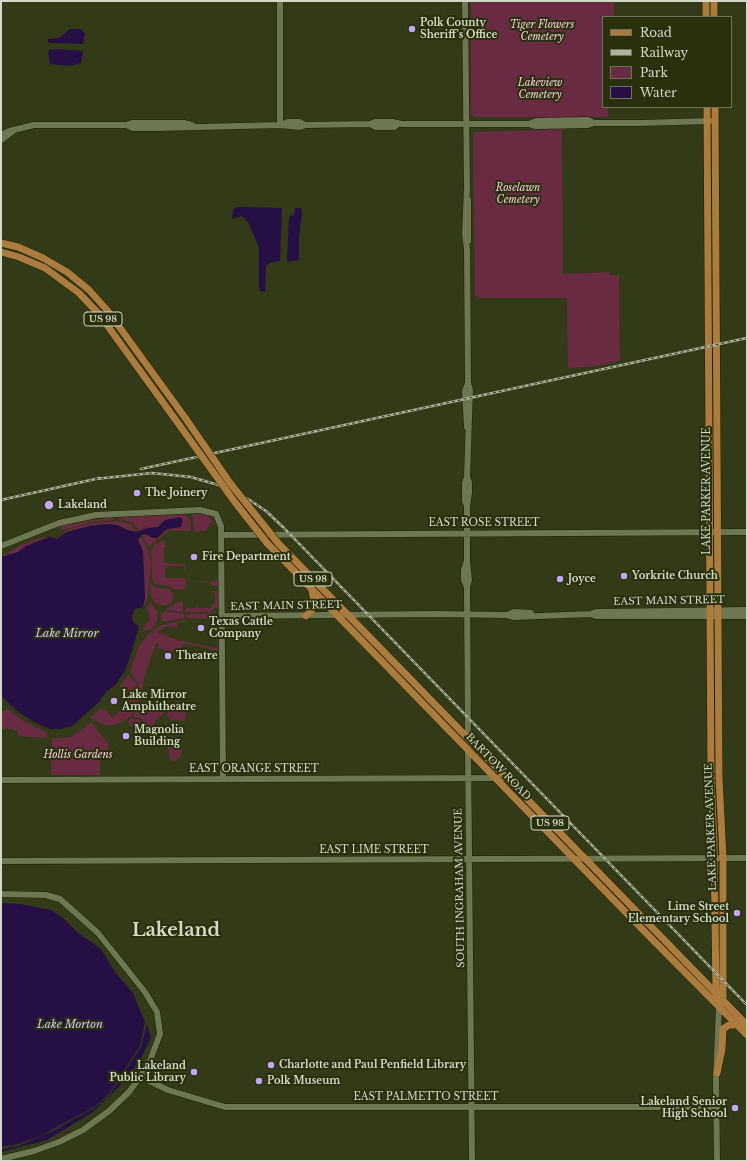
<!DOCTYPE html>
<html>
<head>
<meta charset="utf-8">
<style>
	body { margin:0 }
	#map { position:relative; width:748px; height:1162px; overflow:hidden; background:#333a18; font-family:"Libre Baskerville",serif }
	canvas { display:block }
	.frame { position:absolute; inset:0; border:2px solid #d4d9c6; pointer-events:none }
	.legend { position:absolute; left:602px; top:16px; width:130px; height:92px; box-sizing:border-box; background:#29300e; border:1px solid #6d7458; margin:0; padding:5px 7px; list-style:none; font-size:12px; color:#d4d9c6 }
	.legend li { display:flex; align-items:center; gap:8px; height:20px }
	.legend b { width:20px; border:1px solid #6d7458 }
</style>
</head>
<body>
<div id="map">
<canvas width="748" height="1162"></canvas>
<div class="frame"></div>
<ul class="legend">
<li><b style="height:5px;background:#ac7c3e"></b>Road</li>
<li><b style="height:5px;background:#aeb49d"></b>Railway</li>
<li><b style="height:11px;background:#692b42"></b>Park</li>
<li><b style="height:11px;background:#260f44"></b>Water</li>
</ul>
</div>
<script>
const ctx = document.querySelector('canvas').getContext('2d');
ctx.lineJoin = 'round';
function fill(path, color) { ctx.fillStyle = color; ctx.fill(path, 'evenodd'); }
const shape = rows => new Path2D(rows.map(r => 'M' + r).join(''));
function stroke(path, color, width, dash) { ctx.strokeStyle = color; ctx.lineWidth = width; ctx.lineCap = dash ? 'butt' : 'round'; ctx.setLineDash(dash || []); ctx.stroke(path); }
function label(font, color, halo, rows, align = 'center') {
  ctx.font = font + ' "Libre Baskerville",serif'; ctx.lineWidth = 4; ctx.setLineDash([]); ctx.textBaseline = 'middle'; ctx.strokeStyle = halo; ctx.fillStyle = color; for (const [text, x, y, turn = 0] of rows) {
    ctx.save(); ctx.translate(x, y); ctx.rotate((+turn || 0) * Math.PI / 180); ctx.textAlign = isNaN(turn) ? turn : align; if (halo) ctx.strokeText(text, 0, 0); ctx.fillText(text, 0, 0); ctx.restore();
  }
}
fill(shape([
	[471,1,614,1,614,17,603,17,603,107,608,107,608,117,474,117,471,114],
	[562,129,563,274,609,272,610,275,619,275,620,361,590,367,568,368,567,298,479,298,475,295,473,132],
	[185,514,191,521,190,531,170,530,148,547,142,535,146,534,152,538,159,537,167,529,178,528,163,522,158,527,140,531,133,523,117,518,119,517],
	[192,514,207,515,213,521,209,525,207,530,196,532,194,530],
	[113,517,114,518,113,520,92,522,64,530,55,527,65,524],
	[117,521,131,524,137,532,127,530,121,526,108,524,89,526,61,534,70,529,89,524],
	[49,537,26,546,18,552,1,557,19,546,39,538],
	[141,537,149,552,151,566,147,600,143,607,145,597,143,577,144,574,143,552,138,540],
	[165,539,164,545,168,546,164,548,164,563,186,564,184,572,184,566,165,566,165,578,186,578,186,582,215,581,217,578,218,586,212,586,211,582,186,582,185,589,175,590,169,586,155,584,152,579,151,551,154,545],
	[150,584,158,588,169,589,174,594,172,602,164,606,156,604,151,596],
	[212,591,218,591,218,608,214,608,211,612,185,612,186,608,196,608,197,604,199,608,212,608,212,604,215,604,215,593,212,593],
	[183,601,183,613,166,609,178,602],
	[150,602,157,611,157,621,151,629,142,632,145,625,150,619,147,608],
	[164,611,184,614,184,618,163,622,160,616],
	[187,614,213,613,214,619,186,618],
	[185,620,185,622,177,622,177,628,167,626,157,632,178,640,215,648,217,647,217,628,215,626,216,622,218,622,218,651,184,643,182,648,185,649,181,663,179,662,182,651,174,649,172,652,162,649,158,648,159,644,156,643,144,678,142,693,144,700,141,700,139,685,130,671,139,646,148,635,161,625],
	[128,675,136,683,139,694,138,704,132,715,124,721,114,725,104,725,92,719,91,717,101,708,104,710,105,709,112,717,124,708,131,696,120,687],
	[177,701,185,703,187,706,185,721,171,720,167,716,170,703],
	[142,702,164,705,166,707,164,713,155,720,154,726,145,724,140,718,133,716],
	[8,709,22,720,46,732,47,738,18,736,18,731,13,731,13,729,1,729,1,712],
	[132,718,140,720,140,727,131,727,128,721],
	[91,722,108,743,108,751,100,755,100,775,51,775,52,738,65,738,73,736],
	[171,742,176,742,182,749,181,756,175,761,170,759,168,746]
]), '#692b42');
fill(shape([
	[70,29,81,29,85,34,83,44,51,43,48,42,48,39,59,38],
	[57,49,83,51,81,63,69,66,50,64,48,53,49,50],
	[237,207,282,208,280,261,269,263,266,266,265,292,260,291,259,286,259,248,248,222,242,216,232,219,233,210],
	[295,208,301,208,302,212,299,238,299,260,287,262,289,218,290,216,294,215],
	[180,517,183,520,181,527,167,529,157,538,152,538,146,534,141,535,138,539,143,552,145,597,143,607,135,609,132,615,133,622,139,626,131,654,125,671,115,685,106,692,99,702,72,726,61,729,50,729,34,722,16,710,1,696,1,557,18,552,26,546,49,537,57,539,67,532,89,526,108,524,117,525,127,530,136,532,147,528,158,527,165,520],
	[1,903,20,904,51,910,63,918,78,933,101,949,115,972,133,993,145,1022,140,1046,108,1095,94,1107,38,1137,18,1144,1,1147],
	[147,1024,151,1038,140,1060,118,1088,93,1112,47,1140,1,1152,1,1149,19,1146,55,1130,94,1108,109,1096,141,1047]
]), '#260f44');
const secondary = shape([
	[280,1,280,125],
	[465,1,467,191],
	[370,124,376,127,394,127,398,124],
	[529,124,536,121,588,120,594,123,640,123,710,121],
	[126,125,132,123,184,123,192,125],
	[280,125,288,122,300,122,305,125],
	[1,135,9,131,34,125,126,125,133,128,158,128,280,125,300,127,305,125,370,124,375,122,392,122,402,124,529,124,536,126,588,125,594,123],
	[1,140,13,131],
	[467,187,465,234,467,249,468,383,470,390,467,477,465,483,465,501,467,506],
	[468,200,468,241],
	[467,427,465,391,468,383],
	[467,477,469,482,469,493,467,506,467,561,469,580,467,587,468,739],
	[221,535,747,532],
	[1,546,59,523,96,515,200,510,216,514,221,526,223,779],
	[467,561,464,570,464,580,467,587],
	[591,614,596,616,747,616],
	[507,615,514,612,531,613],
	[222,616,435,614,507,615,514,617,591,614,596,612,747,610],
	[468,749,472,1161],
	[1,780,506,778],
	[1,861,747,858],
	[1,894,46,895,60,899,98,933,145,992,157,1012,160,1034,148,1066,129,1092,109,1111,83,1130,59,1142,34,1151,1,1159],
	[141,1077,168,1090,225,1107,717,1107],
	[717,1161,716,1079,719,1007]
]);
const primary = shape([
	[706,1,706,17],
	[714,1,714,17],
	[707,107,711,777,714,843,716,995,719,1007],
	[715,107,719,777,723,858,723,1000,719,1007],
	[1,243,18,247,43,258,67,272,89,290,107,310,186,419],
	[1,252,19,257,45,268,79,293,99,314,175,419],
	[267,543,643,930,747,1035],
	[278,543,747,1025],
	[306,616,315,606,312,591],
	[717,1073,722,1049,723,1029,729,1025,738,1025]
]);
stroke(secondary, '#1b2101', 7);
stroke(primary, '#1b2101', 8);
stroke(secondary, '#6e7753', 6);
stroke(primary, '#ac7c3e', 7);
const rail = shape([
	[141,469,747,338],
	[95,479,152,473,191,477,225,487,248,499,266,511,283,527,747,1005],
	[1,500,100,478]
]);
stroke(rail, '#aeb49d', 2.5);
stroke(rail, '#29300e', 1, [3]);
const primaryBridge = shape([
	[175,419,234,501,267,543],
	[186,419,230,483,278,543]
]);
stroke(primaryBridge, '#1b2101', 8, []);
stroke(primaryBridge, '#ac7c3e', 7);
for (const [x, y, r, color] of [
	[412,29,4,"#c1a8f3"],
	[137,493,4,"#c1a8f3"],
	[49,505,5,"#c1a8f3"],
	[194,557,4,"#c1a8f3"],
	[624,576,4,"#c1a8f3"],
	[560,579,4,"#c1a8f3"],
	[201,628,4,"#c1a8f3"],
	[168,656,4,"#c1a8f3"],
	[114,701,4,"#c1a8f3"],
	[126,736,4,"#c1a8f3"],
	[737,913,4,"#c1a8f3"],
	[271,1065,4,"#c1a8f3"],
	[194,1072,4,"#c1a8f3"],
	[259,1081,4,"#c1a8f3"],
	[735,1108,4,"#c1a8f3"]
]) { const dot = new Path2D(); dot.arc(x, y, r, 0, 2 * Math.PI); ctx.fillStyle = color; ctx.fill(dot); stroke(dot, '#29300e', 1.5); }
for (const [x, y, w] of [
	[103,319,38],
	[313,579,38],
	[550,823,38]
]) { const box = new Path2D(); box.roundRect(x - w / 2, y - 7, w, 14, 3); ctx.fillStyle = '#29300e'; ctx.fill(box); stroke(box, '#d4d9c6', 1); }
label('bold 9px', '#d4d9c6', null, [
	["US 98",103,319],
	["US 98",313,579],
	["US 98",550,823]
]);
label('bold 10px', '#d4d9c6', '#29300e', [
	["Polk County",420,23],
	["Sheriff's Office",420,35],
	["The Joinery",145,493],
	["Lakeland",58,505],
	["Fire Department",202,557],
	["Yorkrite Church",632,576],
	["Joyce",568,579],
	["Texas Cattle",209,622],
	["Company",209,634],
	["Theatre",176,656],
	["Lake Mirror",122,695],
	["Amphitheatre",122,707],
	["Magnolia",134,730],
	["Building",134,742],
	["Lime Street",729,907,"right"],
	["Elementary School",729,919,"right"],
	["Charlotte and Paul Penfield Library",279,1065],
	["Lakeland",186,1066,"right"],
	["Public Library",186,1078,"right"],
	["Polk Museum",267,1081],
	["Lakeland Senior",727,1102,"right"],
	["High School",727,1114,"right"]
], 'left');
label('italic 10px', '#f5cbd7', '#29300e', [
	["Tiger Flowers",542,25],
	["Cemetery",542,37],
	["Lakeview",540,83],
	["Cemetery",540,95],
	["Roselawn",518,188],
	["Cemetery",518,200],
	["Hollis Gardens",78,755]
]);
label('10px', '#d4d9c6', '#29300e', [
	["LAKE PARKER AVENUE",707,491,-90],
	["EAST ROSE STREET",484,523],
	["EAST MAIN STREET",669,601,-1],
	["EAST MAIN STREET",286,606,-1],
	["BARTOW ROAD",498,767,46],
	["EAST ORANGE STREET",254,769],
	["LAKE PARKER AVENUE",711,827,-92],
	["EAST LIME STREET",374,850],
	["SOUTH INGRAHAM AVENUE",460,888,-91],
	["EAST PALMETTO STREET",426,1097]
]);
label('italic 11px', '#d5c4f9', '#29300e', [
	["Lake Mirror",67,634],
	["Lake Morton",70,1025]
]);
label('bold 18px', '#d4d9c6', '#29300e', [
	["Lakeland",176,931]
]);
</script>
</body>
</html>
